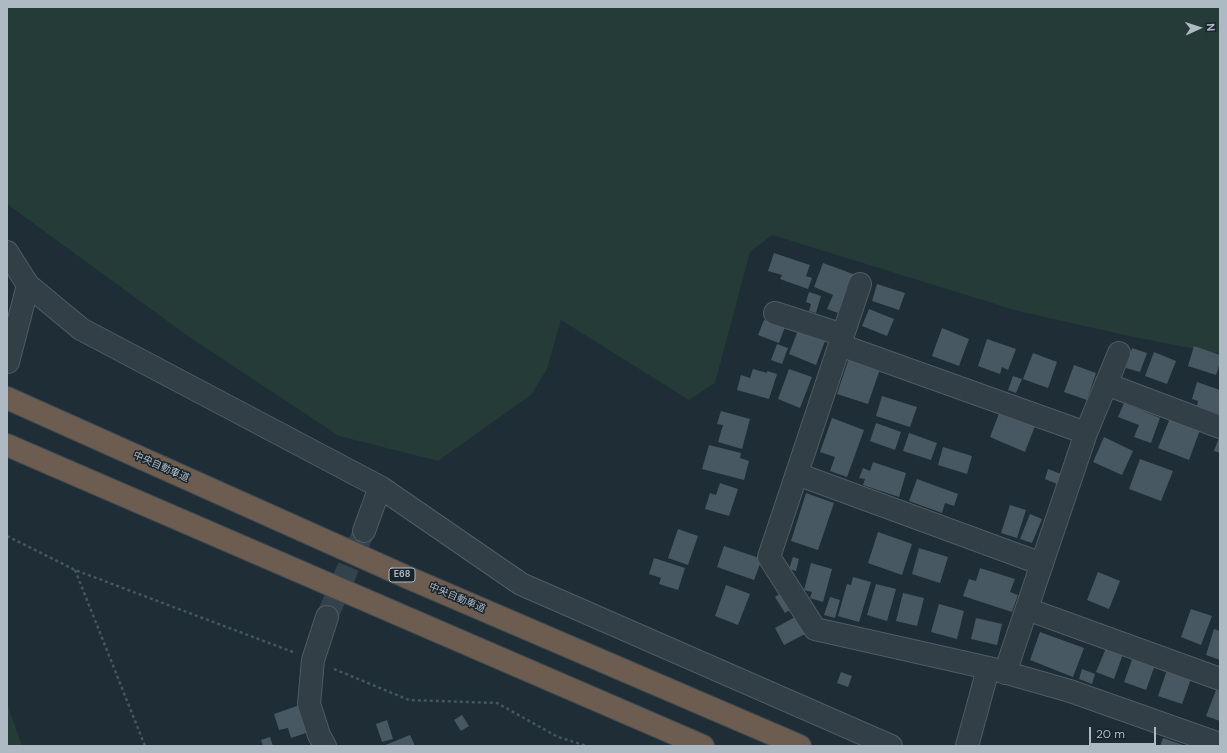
<!DOCTYPE html>
<html>
<head>
<meta charset="utf-8">
<style>
	body { margin:0 }
	#map { position:relative; width:1227px; height:753px; overflow:hidden; background:#1f2d36; font-family:"DM Sans",sans-serif }
	canvas { display:block }
	.frame { position:absolute; inset:0; border:8px solid #adbac4; pointer-events:none }
	.north { position:absolute; left:1179px; top:8px; width:40px; height:40px; -webkit-text-stroke:3px #18232b; paint-order:stroke; rotate:87deg; font-size:11px; font-weight:700; line-height:16px; text-align:center; color:#adbac4 }
	.north::after { content:''; display:block; margin:auto; width:14px; height:18px; background:#adbac4; clip-path:polygon(50% 0,100% 100%,50% 72%,0 100%) }
	.scale { position:absolute; left:1089px; top:727px; width:67px; height:18px; box-sizing:border-box; border:2px solid #adbac4; border-top:0; padding-left:5px; font-size:12px; line-height:14px; white-space:nowrap; color:#adbac4; -webkit-text-stroke:3px #18232b; paint-order:stroke }
</style>
</head>
<body>
<div id="map">
<canvas width="1227" height="753"></canvas>
<div class="frame"></div>
<div class="north">N</div>
<div class="scale">20 m</div>
</div>
<script>
const ctx = document.querySelector('canvas').getContext('2d');
ctx.lineJoin = 'round';
function fill(path, color) { ctx.fillStyle = color; ctx.fill(path, 'evenodd'); }
const shape = rows => new Path2D(rows.map(r => 'M' + r).join(''));
function stroke(path, color, width, dash) { ctx.strokeStyle = color; ctx.lineWidth = width; ctx.lineCap = dash ? 'butt' : 'round'; ctx.setLineDash(dash || []); ctx.stroke(path); }
function label(font, color, halo, rows, align = 'center') {
  ctx.font = font + ' "DM Sans","Noto Sans JP",sans-serif'; ctx.lineWidth = 3; ctx.setLineDash([]); ctx.textBaseline = 'middle'; ctx.strokeStyle = halo; ctx.fillStyle = color; for (const [text, x, y, turn = 0] of rows) {
    ctx.save(); ctx.translate(x, y); ctx.rotate((+turn || 0) * Math.PI / 180); ctx.textAlign = isNaN(turn) ? turn : align; if (halo) ctx.strokeText(text, 0, 0); ctx.fillText(text, 0, 0); ctx.restore();
  }
}
fill(shape([
	[7,7,1220,7,1220,354,1129,336,1018,311,772,235,750,252,715,383,689,400,561,320,547,369,531,395,438,461,339,436,185,334,7,204],
	[7,703,22,746,7,746]
]), '#243b38');
fill(shape([
	[774,253,810,265,806,276,812,278,808,289,780,279,782,275,768,271],
	[823,263,853,274,838,313,827,309,833,295,814,287],
	[877,284,905,293,899,310,872,301],
	[809,292,821,296,816,313,809,311,811,304,806,302],
	[869,309,894,319,887,336,862,326],
	[764,320,785,327,779,343,758,335],
	[942,328,969,339,959,366,932,356],
	[798,330,825,341,816,365,789,354],
	[987,339,1016,349,1008,370,1002,367,1000,374,978,366],
	[777,344,788,348,782,364,771,360],
	[1194,346,1220,355,1220,363,1216,375,1188,366],
	[1132,348,1147,353,1140,372,1126,368],
	[1154,352,1176,361,1167,384,1145,376],
	[1033,353,1057,362,1048,388,1023,379],
	[849,358,880,369,868,404,837,394],
	[1074,365,1096,373,1087,400,1064,392],
	[753,369,767,373,767,371,777,374,769,399,737,390,741,375,750,378],
	[789,369,812,377,800,408,778,399],
	[1013,376,1022,379,1016,393,1008,390],
	[1197,382,1220,390,1219,414,1197,406,1198,401,1192,399],
	[882,396,917,407,910,427,876,416],
	[1124,403,1160,418,1151,443,1134,437,1139,425,1118,417],
	[721,411,750,419,742,449,718,442,723,425,717,424],
	[1000,411,1035,426,1025,452,990,437],
	[832,418,864,430,847,477,830,471,835,457,820,452],
	[1170,418,1200,430,1189,460,1158,448],
	[876,423,901,432,895,450,870,441],
	[909,433,937,443,931,460,903,451],
	[1220,435,1220,453,1214,451],
	[1104,437,1133,451,1122,475,1093,462],
	[709,445,741,453,740,458,749,461,744,480,702,469],
	[943,447,972,456,967,474,938,465],
	[1140,459,1173,471,1161,501,1129,489],
	[873,462,906,473,899,497,863,485,865,479,859,478,863,468,870,471],
	[1048,469,1061,474,1057,484,1045,479],
	[917,479,958,494,954,506,945,503,942,513,909,501],
	[720,483,738,489,729,516,705,509,710,493,716,495],
	[806,493,834,503,818,550,791,541],
	[1010,505,1026,510,1017,538,1001,533],
	[1030,514,1042,519,1032,543,1020,539],
	[678,529,698,536,688,565,668,558],
	[878,532,912,544,902,575,868,563],
	[724,546,762,559,754,580,717,567],
	[919,548,948,557,940,583,912,574],
	[793,557,799,559,796,571,789,569],
	[654,558,685,568,678,590,659,584,661,578,649,574],
	[811,563,832,569,823,602,810,598,812,592,804,590],
	[980,568,1015,579,1010,592,1018,595,1012,612,963,596,969,579,976,581],
	[1098,572,1120,581,1109,609,1087,600],
	[853,577,871,582,859,622,838,616,847,584,851,585],
	[876,584,896,589,887,621,867,615],
	[726,585,750,594,738,625,715,616],
	[781,593,791,609,785,613,775,597],
	[903,593,924,598,917,626,896,621],
	[830,597,840,600,835,618,824,615],
	[939,604,964,611,957,639,931,632],
	[1191,609,1212,616,1201,645,1181,637],
	[795,617,805,634,784,645,775,628],
	[976,618,1002,624,997,645,971,639],
	[1214,629,1220,631,1220,660,1206,655],
	[1040,632,1084,648,1073,677,1030,660],
	[1106,648,1123,654,1114,679,1096,672],
	[1133,657,1155,665,1146,690,1124,682],
	[1082,669,1095,674,1092,684,1079,679],
	[1167,670,1191,679,1182,704,1158,696],
	[841,672,852,676,848,687,837,683],
	[1216,690,1220,691,1220,721,1206,716],
	[300,705,309,732,291,738,288,728,279,730,274,714],
	[462,715,469,726,461,731,454,720],
	[387,720,393,739,382,742,376,724],
	[410,735,415,746,383,746],
	[270,737,273,746,263,746,261,740],
	[1163,738,1186,746,1160,746]
]), '#475862');
stroke(shape([
	[327,617,364,531]
]), '#34424b', 22, [22, 11]);
const minor = shape([
	[7,252,28,285,81,329,380,487,521,584,891,746],
	[860,284,769,557,815,629,993,669,1070,691,1220,744],
	[775,313,843,335],
	[840,345,1086,433],
	[8,362,28,285],
	[1106,384,1220,427],
	[797,474,1042,564],
	[364,531,380,487],
	[1027,609,1220,679],
	[1005,673,1086,433,1119,353],
	[325,746,319,735,309,704,313,660,327,617],
	[967,746,988,669]
]);
const highway = shape([
	[7,398,409,578,800,746],
	[7,445,703,746]
]);
stroke(minor, '#505c65', 24);
stroke(highway, '#3d4951', 24);
stroke(shape([
	[7,536,75,570,293,652],
	[75,570,145,746],
	[334,669,409,700,497,703,558,737,587,746]
]), '#435857', 2.5, [3, 3]);
stroke(minor, '#333f47', 22);
stroke(highway, '#6d5c50', 22);
for (const [x, y, w] of [
	[402,575,26]
]) { const box = new Path2D(); box.roundRect(x - w / 2, y - 7, w, 14, 3); ctx.fillStyle = '#18232b'; ctx.fill(box); stroke(box, '#adbac4', 1); }
label('bold 9px', '#adbac4', null, [
	["E68",402,575]
]);
label('10px', '#adbac4', '#18232b', [
	["中央自動車道",161,467,24],
	["中央自動車道",457,598,23]
]);
</script>
</body>
</html>
